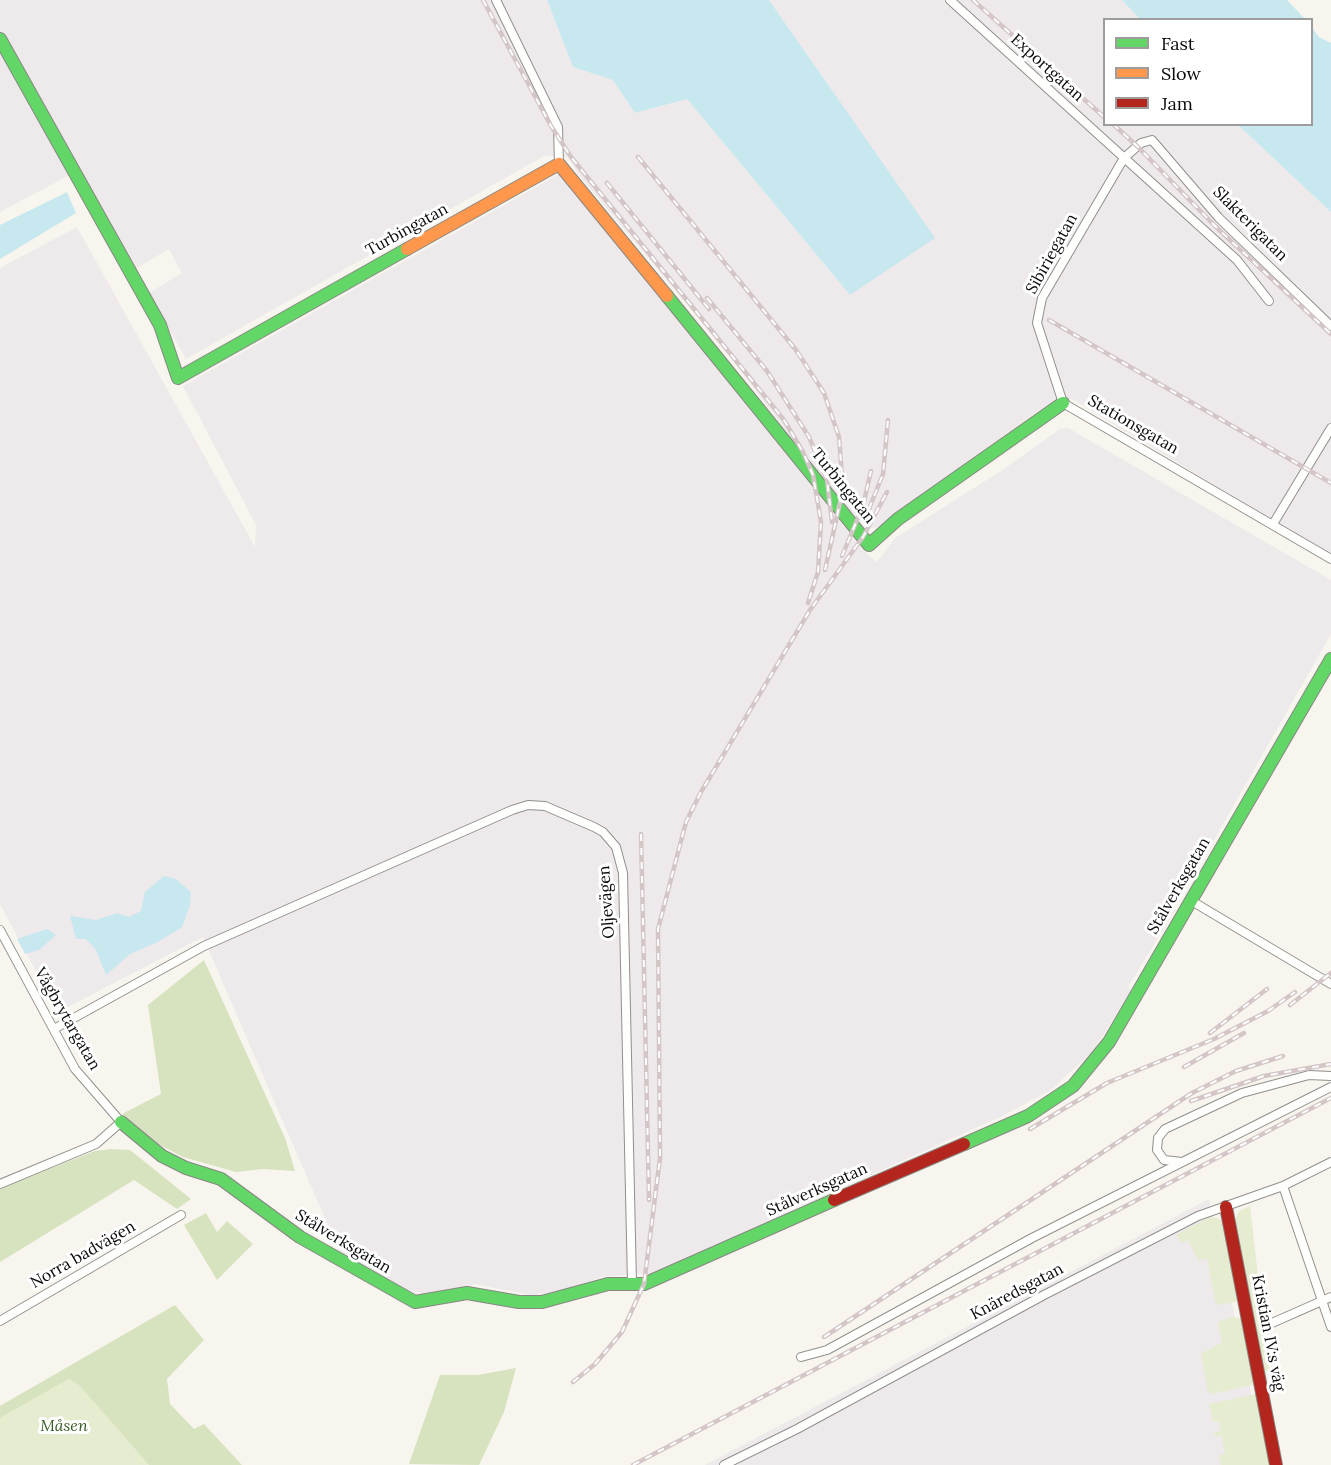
<!DOCTYPE html>
<html>
<head>
<meta charset="utf-8">
<style>
	body { margin:0 }
	#map { position:relative; width:1331px; height:1465px; overflow:hidden; background:#f8f5ee; font-family:Lora,serif }
	canvas { display:block }
	.legend { position:absolute; left:1103px; top:18px; width:210px; height:108px; box-sizing:border-box; background:#fff; border:2px solid #9d9d9d; margin:0; padding:8px 10px; list-style:none; font-size:18px; color:#0a0a0a }
	.legend li { display:flex; align-items:center; gap:12px; height:30px }
	.legend b { width:30px; border:2px solid #9d9d9d }
</style>
</head>
<body>
<div id="map">
<canvas width="1331" height="1465"></canvas>
<ul class="legend">
<li><b style="height:8px;background:#63d668"></b>Fast</li>
<li><b style="height:8px;background:#ff974d"></b>Slow</li>
<li><b style="height:8px;background:#b3261e"></b>Jam</li>
</ul>
</div>
<script>
const ctx = document.querySelector('canvas').getContext('2d');
ctx.lineJoin = 'round';
function fill(path, color) { ctx.fillStyle = color; ctx.fill(path, 'evenodd'); }
const shape = rows => new Path2D(rows.map(r => 'M' + r).join(''));
function stroke(path, color, width, dash) { ctx.strokeStyle = color; ctx.lineWidth = width; ctx.lineCap = dash ? 'butt' : 'round'; ctx.setLineDash(dash || []); ctx.stroke(path); }
function label(font, color, halo, rows, align = 'center') {
  ctx.font = font + ' Lora,serif'; ctx.lineWidth = 6; ctx.setLineDash([]); ctx.textBaseline = 'middle'; ctx.strokeStyle = halo; ctx.fillStyle = color; for (const [text, x, y, turn = 0] of rows) {
    ctx.save(); ctx.translate(x, y); ctx.rotate((+turn || 0) * Math.PI / 180); ctx.textAlign = isNaN(turn) ? turn : align; if (halo) ctx.strokeText(text, 0, 0); ctx.fillText(text, 0, 0); ctx.restore();
  }
}
fill(shape([
	[0,0,547,0,573,67,614,80,635,113,687,99,850,295,834,93,769,0,1122,0,1140,19,1104,20,1104,124,1238,125,1331,212,1331,555,1072,399,1054,402,1037,411,878,527,871,528,855,516,810,462,721,345,578,174,569,157,544,156,186,359,149,293,182,273,169,249,135,269,79,170,0,212],
	[559,174,864,551,877,562,895,538,1001,471,1060,429,1068,428,1331,580,1331,634,1189,884,1165,904,1175,910,1128,987,1131,990,1117,1013,1093,1051,1051,1090,998,1118,652,1273,601,1277,560,1292,530,1295,475,1284,431,1295,404,1289,339,1251,203,937,58,1012,0,904,0,268,77,227,255,547,256,525,183,386],
	[1209,1199,1248,1376,1264,1465,705,1465]
]), '#eee9eb');
fill(shape([
	[1250,1206,1269,1371,1265,1372,1235,1221,1239,1211],
	[1210,1217,1218,1218,1224,1224,1238,1299,1235,1302,1216,1305,1207,1258,1199,1261,1188,1240,1182,1243,1176,1235],
	[1233,1317,1243,1319,1255,1382,1252,1385,1212,1394,1208,1391,1201,1354,1222,1342,1218,1322],
	[69,1379,79,1385,149,1465,0,1465,0,1418],
	[1256,1394,1271,1465,1221,1465,1219,1455,1225,1454,1222,1436,1217,1437,1214,1432,1220,1431,1219,1421,1213,1422,1209,1404]
]), '#e5eccf');
fill(shape([
	[204,960,285,1138,295,1171,263,1169,236,1172,183,1157,160,1145,122,1114,161,1094,148,1005],
	[111,1149,130,1150,191,1199,177,1209,134,1180,0,1262,0,1188,95,1151],
	[206,1213,217,1232,227,1221,253,1244,217,1280,184,1225],
	[175,1305,204,1340,167,1379,170,1404,194,1429,204,1424,242,1465,149,1465,79,1385,69,1379,0,1418,0,1406],
	[516,1368,504,1412,479,1465,409,1464,440,1375,478,1375]
]), '#d7e2be');
fill(shape([
	[547,0,769,0,935,238,850,295,687,99,635,113,613,80,573,67],
	[1122,0,1287,0,1305,19,1140,19],
	[1312,28,1319,37,1331,43,1331,212,1238,125,1312,124],
	[67,192,76,213,0,259,0,225],
	[164,876,176,879,191,892,190,905,182,927,158,942,130,954,106,975,96,950,86,939,76,939,70,916,96,920,117,913,129,917,141,911,145,892],
	[47,929,56,935,39,950,25,954,17,939]
]), '#c7e8ef');
const street = shape([
	[496,0,558,127,559,164],
	[950,0,1237,260,1269,301],
	[1331,326,1219,218,1152,140,1141,143,1124,158,1042,298,1037,323,1063,403,1331,559],
	[1273,524,1331,428],
	[1190,900,1331,984],
	[0,930,75,1069,121,1122,96,1144,0,1184],
	[54,1029,204,946,512,810,528,805,545,806,594,827,603,832,616,847,623,873,632,1284],
	[1182,1162,1164,1160,1157,1150,1158,1138,1165,1129,1242,1093,1309,1075,1331,1076],
	[1283,1186,1331,1327],
	[0,1321,181,1215],
	[1272,1323,1331,1297],
	[801,1357,827,1350,1032,1238,1331,1087],
	[724,1465,797,1429,1044,1295,1198,1216,1283,1186,1331,1162]
]);
const fast = shape([
	[0,39,160,325,178,378,407,249],
	[667,296,869,545,898,519,1063,403],
	[121,1122,162,1156,186,1168,221,1179,300,1237,415,1302,467,1293,519,1302,542,1302,608,1284,644,1284,834,1200],
	[964,1144,1028,1116,1073,1086,1109,1042,1331,659]
]);
const slow = shape([
	[407,249,559,164,667,296]
]);
const jam = shape([
	[834,1200,964,1144],
	[1226,1207,1276,1465]
]);
stroke(street, '#91908d', 10);
stroke(fast, '#888683', 14);
stroke(slow, '#888683', 14);
stroke(jam, '#888683', 14);
stroke(street, '#fefefc', 8);
stroke(fast, '#63d668', 12);
stroke(slow, '#ff974d', 12);
stroke(jam, '#b3261e', 12);
const rail = shape([
	[483,0,551,126,571,157,784,420,803,452,813,475,821,522,818,572,808,603],
	[973,0,1104,117],
	[1113,124,1137,146,1215,226,1331,334],
	[638,157,796,350,824,393,839,437,843,489,825,570],
	[607,183,709,309],
	[707,298,767,371,809,437,827,480,832,522],
	[1049,320,1331,483],
	[869,509,883,474,888,420],
	[842,556,863,506,871,471],
	[641,834,649,1200],
	[1290,1005,1331,973],
	[1210,1033,1267,989],
	[1184,1067,1244,1033],
	[1191,1101,1264,1076,1331,1064],
	[1030,1129,1107,1083,1214,1039,1268,1011,1295,992],
	[824,1337,1192,1093,1236,1071,1283,1056],
	[573,1382,595,1364,622,1332,644,1284,660,1158,658,929,686,822,701,792,810,610,863,537,887,492],
	[633,1465,1331,1098]
]);
stroke(rail, '#d4c5c7', 4.5);
stroke(rail, '#fff', 2, [7]);
label('16px', '#0a0a0a', '#fff', [
	["Exportgatan",1047,68,42],
	["Slakterigatan",1250,224,45],
	["Turbingatan",407,230,-29],
	["Sibiriegatan",1052,254,-61],
	["Stationsgatan",1133,425,30],
	["Turbingatan",843,486,51],
	["Stålverksgatan",1179,886,-60],
	["Oljevägen",607,902,-94],
	["Vågbrytargatan",67,1019,60],
	["Stålverksgatan",817,1190,-24],
	["Stålverksgatan",343,1242,31],
	["Norra badvägen",83,1255,-30],
	["Knäredsgatan",1017,1292,-28],
	["Kristian IV:s väg",1268,1333,79]
]);
label('italic 16px', '#375c21', '#fff', [
	["Måsen",64,1426]
]);
</script>
</body>
</html>
